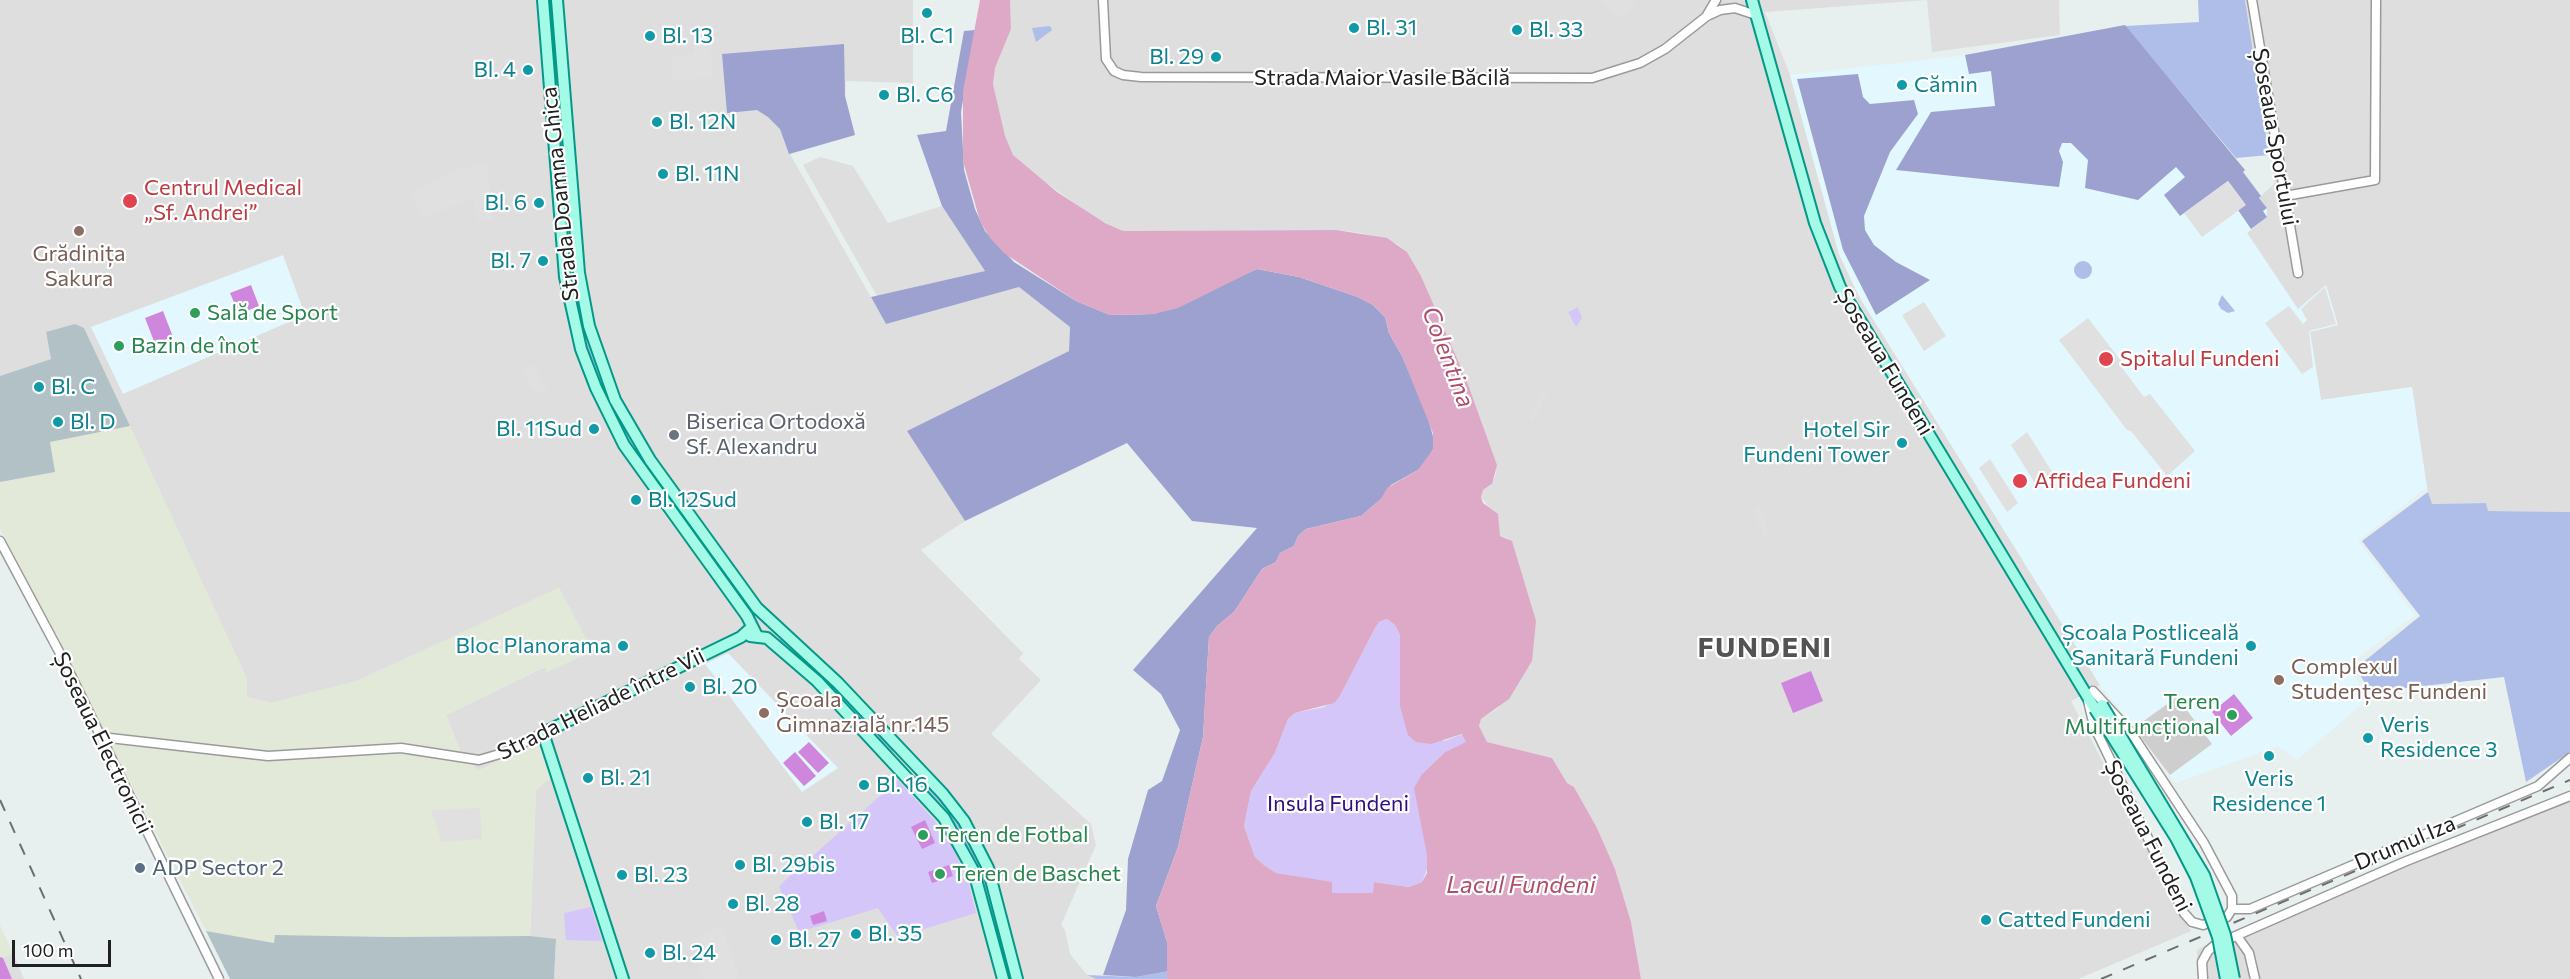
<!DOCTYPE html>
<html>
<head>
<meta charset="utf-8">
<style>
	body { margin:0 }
	#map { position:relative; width:2570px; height:979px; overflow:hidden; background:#e7f0ef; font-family:Commissioner,sans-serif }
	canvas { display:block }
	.scale { position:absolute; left:12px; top:940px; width:99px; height:27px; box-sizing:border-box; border:3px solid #202020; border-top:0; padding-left:8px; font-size:18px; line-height:21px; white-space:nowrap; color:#202020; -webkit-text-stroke:4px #fff; paint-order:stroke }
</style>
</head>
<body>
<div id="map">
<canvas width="2570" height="979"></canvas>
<div class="scale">100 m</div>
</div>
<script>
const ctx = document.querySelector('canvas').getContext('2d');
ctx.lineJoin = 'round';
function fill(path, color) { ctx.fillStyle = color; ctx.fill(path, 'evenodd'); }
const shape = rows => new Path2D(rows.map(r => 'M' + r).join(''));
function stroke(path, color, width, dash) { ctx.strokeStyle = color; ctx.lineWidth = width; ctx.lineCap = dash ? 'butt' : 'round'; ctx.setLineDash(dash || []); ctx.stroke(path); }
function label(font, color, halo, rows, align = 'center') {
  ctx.font = font + ' Commissioner,sans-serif'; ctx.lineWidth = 4.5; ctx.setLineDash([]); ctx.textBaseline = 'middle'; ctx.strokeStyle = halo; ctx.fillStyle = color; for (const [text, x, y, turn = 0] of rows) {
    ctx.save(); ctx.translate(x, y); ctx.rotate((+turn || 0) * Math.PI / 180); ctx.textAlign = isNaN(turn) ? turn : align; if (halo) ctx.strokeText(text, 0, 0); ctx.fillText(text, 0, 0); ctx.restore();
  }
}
fill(shape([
	[0,0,913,0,913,83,846,81,845,96,855,135,790,154,886,324,1019,287,1070,327,1069,351,907,431,965,521,921,550,1023,653,1019,659,1041,680,991,734,1091,824,1096,845,1061,925,1065,930,1070,954,1087,975,1096,979,554,979,556,940,530,936,536,790,550,778,538,740,478,771,460,751,446,715,545,667,547,672,592,651,559,588,357,681,271,703,247,697,246,677,84,328,46,333,51,359,0,376],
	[1010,0,2059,0,2060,35,1932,52,1927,0,1765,12,1790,75,1839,254,1860,298,2100,685,2071,701,2191,931,2078,979,1641,979,1631,922,1615,869,1597,828,1574,787,1567,783,1552,758,1487,742,1479,726,1481,719,1497,709,1532,661,1508,538,1500,536,1497,526,1499,520,1481,497,1483,490,1491,486,1496,473,1466,379,1421,276,1407,252,1397,244,1362,233,1336,230,1122,231,1096,218,1032,173,1013,155,1007,146,993,84,995,68,1011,29],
	[2245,0,2570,0,2570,512,2488,511,2486,503,2431,504,2424,474,2412,387,2321,400,2310,332,2326,286,2298,310,2247,233,2267,208,2259,198,2275,183],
	[820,157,853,166,888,223,942,206,985,271,877,296,803,165],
	[2570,793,2570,979,2198,979,2197,950,2233,931,2436,845],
	[13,953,24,979,0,979,0,957]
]), '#dddedd');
fill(shape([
	[130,426,246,677,247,697,271,703,357,681,559,588,593,651,547,672,544,667,446,715,460,751,478,771,539,740,551,778,536,790,530,936,392,937,276,935,275,943,206,931,0,529,0,482,55,472,49,442],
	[0,925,13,953,3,958,0,957]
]), '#e3e9d9');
fill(shape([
	[2122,38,2261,196,2259,198,2267,208,2267,217,2247,233,2298,309,2326,285,2338,325,2310,332,2321,400,2412,387,2427,487,2358,541,2415,615,2348,665,2367,695,2363,703,2297,760,2278,746,2176,783,2170,775,2212,744,2157,711,2134,728,2100,685,1860,298,1839,254,1790,75],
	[283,255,305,315,123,394,91,327],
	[728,653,838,768,802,792,705,664]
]), '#e2f8fe');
fill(shape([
	[2177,697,2212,744,2170,775,2134,728]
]), '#cecece');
fill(shape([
	[75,324,84,328,130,426,50,442,55,472,0,482,0,376,51,359,46,332],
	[206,931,274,943,275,935,392,937,530,936,556,939,554,979,230,979]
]), '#b2c1c5');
fill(shape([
	[2198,0,2245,0,2269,155,2236,158,2125,26,2199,22],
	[553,26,556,27,569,214,564,212,550,29],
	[1050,26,1052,30,1036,42,1032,28],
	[570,240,573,243,575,286,585,327,618,413,615,417,591,369,569,282,567,241],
	'2074 270a9 9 0 1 1 18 0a9 9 0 1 1-18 0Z',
	[2222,295,2235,311,2228,313,2221,309,2218,304],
	[624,430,720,564,718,566,629,448,621,432],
	[2428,492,2432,504,2486,503,2488,511,2570,512,2570,752,2526,782,2504,677,2370,692,2356,668,2420,616,2362,541],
	[781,636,824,674,896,749,895,751,890,752,833,691,779,641],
	[916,773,958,820,986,874,1014,979,1007,979,974,861,943,810,914,777],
	[1169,971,1167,979,1096,979,1087,975,1136,977]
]), '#afbee9');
fill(shape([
	[2125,25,2245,170,2243,172,2261,196,2259,198,2267,208,2263,211,2267,217,2251,229,2238,210,2245,204,2228,181,2180,216,2164,195,2185,177,2176,167,2138,200,2085,188,2088,160,2071,143,2062,143,2059,151,2063,162,2059,187,1896,170,1931,112,1995,106,1991,71,1969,74,1965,55],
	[975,30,961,112,964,170,975,209,985,231,1014,262,1076,301,1110,315,1154,314,1257,269,1299,277,1358,297,1373,305,1385,317,1389,333,1402,356,1427,414,1435,444,1430,456,1418,470,1391,485,1381,499,1361,516,1306,529,1298,536,1294,546,1280,553,1276,562,1262,569,1234,612,1217,626,1209,637,1203,737,1178,847,1156,906,1167,942,1169,971,1136,977,1103,975,1126,910,1128,859,1148,790,1162,781,1180,730,1161,694,1133,670,1257,528,1192,521,1127,443,965,521,907,431,1069,351,1070,327,1019,287,886,324,871,297,985,271,942,206,917,135,946,131,964,31],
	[844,44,845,96,855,135,789,154,780,129,768,117,757,110,727,113,722,54],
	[1858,74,1863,97,1870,104,1914,100,1918,114,1890,152,1864,216,1865,230,1874,245,1896,262,1930,280,1876,315,1843,250,1797,79]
]), '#9da1cf');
fill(shape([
	[1578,307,1582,318,1576,327,1568,312],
	[1387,619,1395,625,1400,635,1401,675,1444,741,1463,734,1467,742,1445,752,1422,774,1428,867,1422,882,1409,887,1374,882,1374,893,1332,893,1303,878,1276,873,1264,865,1255,857,1244,826,1251,791,1275,753,1288,719,1295,713,1324,707,1340,696,1375,628,1379,622],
	[898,780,934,820,954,850,968,881,976,913,898,937,878,908,799,932,779,886],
	[591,907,602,941,566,940,564,913]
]), '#d5c6f9');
fill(shape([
	[251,285,259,306,239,314,230,293],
	[163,311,173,337,155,344,145,318],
	[1811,671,1823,701,1793,713,1781,683],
	[2234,694,2253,718,2231,736,2212,712],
	[809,742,829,763,818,773,798,752],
	[795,752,816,776,804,786,783,763],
	[925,820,935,843,922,849,911,827],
	[949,865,953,876,932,883,928,872],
	[824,911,827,921,813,925,810,916],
	[0,957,3,958,12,979,0,979]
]), '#cf87dd');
fill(shape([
	[1597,0,1636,0,1622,18],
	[710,37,713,78,673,81,671,56,694,54,693,38],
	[487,164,492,220,478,220,474,200,471,198,423,219,411,193,460,168],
	[2228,181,2246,205,2202,237,2184,213],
	[2325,287,2336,324,2309,331,2313,367,2302,374,2265,323,2289,306,2303,324,2307,320,2301,309],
	[1924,302,1946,336,1924,351,1902,315],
	[2088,318,2121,361,2119,364,2144,397,2150,394,2195,451,2167,476,2131,431,2127,430,2059,340],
	[533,365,547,390,537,395,522,371],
	[1548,391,1533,421,1529,416,1541,393],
	[2027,432,2054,475,2038,488,2011,445],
	[1990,459,2018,503,2007,512,1979,468],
	[1759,507,1770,534,1763,536,1753,509],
	[480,808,482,839,442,842,431,810],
	[721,925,740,979,701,979,692,940]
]), '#e0e0e0');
fill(shape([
	[980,0,1010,0,1011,29,995,68,993,84,1005,136,1013,155,1057,192,1105,223,1123,231,1336,230,1387,238,1407,252,1421,276,1466,379,1485,432,1497,465,1492,484,1483,490,1481,497,1483,503,1498,514,1500,536,1512,541,1536,621,1532,661,1509,699,1481,719,1479,726,1487,742,1552,758,1567,783,1574,787,1597,828,1615,869,1631,922,1641,979,1167,979,1167,942,1156,906,1178,847,1203,737,1209,637,1217,626,1234,612,1262,569,1276,562,1280,553,1294,546,1298,536,1306,529,1361,516,1381,499,1387,488,1418,470,1433,449,1433,433,1402,356,1389,333,1385,317,1373,305,1358,297,1299,277,1257,269,1178,308,1154,314,1110,315,1076,301,1004,253,990,238,980,221,963,161,963,91],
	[1387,619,1395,625,1400,635,1400,706,1408,735,1416,742,1431,744,1462,734,1466,742,1445,752,1422,774,1414,788,1427,855,1427,873,1422,882,1409,887,1374,882,1373,893,1332,893,1332,882,1276,873,1264,865,1255,857,1244,826,1251,791,1275,753,1288,719,1295,713,1334,703,1340,696,1375,628,1379,622]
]), '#dda9c6');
const minor = shape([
	[1103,0,1106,59,1114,71,1123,75,1141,77,1592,78,1640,63,1665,49,1707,16,1720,10,1735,8,1756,15],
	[2252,0,2298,273],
	[1707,15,1716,0],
	[2285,196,2375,180,2376,0],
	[0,541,63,659,219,979],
	[2088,701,2094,726,2184,913,2192,922,2203,925,2227,917,2232,909,2232,896,2204,843,2130,731,2093,691],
	[101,737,268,756,401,748,479,760,503,753,543,733],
	[2232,909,2250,909,2538,786,2570,758],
	[2237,936,2249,953,2255,979],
	[2203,979,2202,962,2208,951,2215,945,2404,862,2570,796]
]);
const major = shape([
	[543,0,565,277,581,349,596,388,624,445,747,616,757,636],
	[557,0,579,273,589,326,615,400,650,460,757,608,838,683,943,794,964,821,988,868,1017,979],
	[1752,0,1815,223,1840,287,2095,709],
	[750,636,767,638,817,681,944,818,974,872,1003,979],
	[623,979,543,733,741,637,752,627]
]);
stroke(minor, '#9a9a9a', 11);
stroke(major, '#039988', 14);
stroke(minor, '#fff', 8);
stroke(major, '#a3fae7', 10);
stroke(shape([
	[0,800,81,979],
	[2101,979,2570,780]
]), '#6e6e6e', 2, [12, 12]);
const majorBridge = shape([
	[2102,705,2204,875,2225,935,2234,979],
	[2095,709,2176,838,2196,877,2218,937,2226,979]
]);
stroke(majorBridge, '#039988', 14, []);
stroke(majorBridge, '#a3fae7', 10);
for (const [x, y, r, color] of [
	[927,13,6,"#0f9aa8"],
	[1354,28,6,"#0f9aa8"],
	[1517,30,6,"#0f9aa8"],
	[650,36,6,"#0f9aa8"],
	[1216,57,6,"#0f9aa8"],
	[528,70,6,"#0f9aa8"],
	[1902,85,6,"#0f9aa8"],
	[884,95,6,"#0f9aa8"],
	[657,122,6,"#0f9aa8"],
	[663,174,6,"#0f9aa8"],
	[130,201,8,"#e0444e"],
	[539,203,6,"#0f9aa8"],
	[79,231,6,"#8d6e63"],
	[543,261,6,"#0f9aa8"],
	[195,313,6,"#2e9e5b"],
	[119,346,6,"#2e9e5b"],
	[2106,359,8,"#e0444e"],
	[39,387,6,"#0f9aa8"],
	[58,422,6,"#0f9aa8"],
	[594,429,6,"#0f9aa8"],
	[674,435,6,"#6b7280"],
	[1902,443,6,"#0f9aa8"],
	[2020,481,8,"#e0444e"],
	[636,500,6,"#0f9aa8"],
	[623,646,6,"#0f9aa8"],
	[2251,646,6,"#0f9aa8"],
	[2279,680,6,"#8d6e63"],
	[690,687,6,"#0f9aa8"],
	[764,713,6,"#8d6e63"],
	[2232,715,6,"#2e9e5b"],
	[2368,738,6,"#0f9aa8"],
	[2269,756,6,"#0f9aa8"],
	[588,778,6,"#0f9aa8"],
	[864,785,6,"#0f9aa8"],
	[807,822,6,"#0f9aa8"],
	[923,835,6,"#2e9e5b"],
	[740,865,6,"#0f9aa8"],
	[140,868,6,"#5c6f8a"],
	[940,874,6,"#2e9e5b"],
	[622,875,6,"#0f9aa8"],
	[733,904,6,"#0f9aa8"],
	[1986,920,6,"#0f9aa8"],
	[856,934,6,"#0f9aa8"],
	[776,940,6,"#0f9aa8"],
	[650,953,6,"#0f9aa8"]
]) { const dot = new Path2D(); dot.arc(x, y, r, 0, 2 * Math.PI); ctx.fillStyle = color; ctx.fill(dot); stroke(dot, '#fff', 2); }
label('22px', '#0d838f', '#fff', [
	["Bl. 31",1366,28],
	["Bl. 33",1529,30],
	["Bl. 13",662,36],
	["Bl. C1",927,36,"center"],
	["Bl. 29",1204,57,"right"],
	["Bl. 4",516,70,"right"],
	["Cămin",1914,85],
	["Bl. C6",896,95],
	["Bl. 12N",669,122],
	["Bl. 11N",675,174],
	["Bl. 6",527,203,"right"],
	["Bl. 7",531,261,"right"],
	["Bl. C",51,387],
	["Bl. D",70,422],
	["Bl. 11Sud",582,429,"right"],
	["Hotel Sir",1890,430,"right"],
	["Fundeni Tower",1890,455,"right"],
	["Bl. 12Sud",648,500],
	["Școala Postliceală",2239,633,"right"],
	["Sanitară Fundeni",2239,658,"right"],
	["Bloc Planorama",611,646,"right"],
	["Bl. 20",702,687],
	["Veris",2380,725],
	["Residence 3",2380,750],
	["Bl. 21",600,778],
	["Veris",2269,779,"center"],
	["Residence 1",2269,804,"center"],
	["Bl. 16",876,785],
	["Bl. 17",819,822],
	["Bl. 29bis",752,865],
	["Bl. 23",634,875],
	["Bl. 28",745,904],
	["Catted Fundeni",1998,920],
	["Bl. 35",868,934],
	["Bl. 27",788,940],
	["Bl. 24",662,953]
], 'left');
label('22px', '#202020', '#fff', [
	["Strada Maior Vasile Băcilă",1382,78],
	["Șoseaua Sportului",2275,137,80],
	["Strada Doamna Ghica",560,194,-96],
	["Șoseaua Fundeni",1885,362,59],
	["Strada Heliade între Vii",601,704,-26],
	["Șoseaua Electronicii",103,743,64],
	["Șoseaua Fundeni",2148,836,63],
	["Drumul Iza",2405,843,-23]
]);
label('22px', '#be3a42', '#fff', [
	["Centrul Medical",144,188],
	["„Sf. Andrei”",144,213],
	["Spitalul Fundeni",2120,359],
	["Affidea Fundeni",2034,481]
], 'left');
label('22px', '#785e54', '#fff', [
	["Grădinița",79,254,"center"],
	["Sakura",79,279,"center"],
	["Complexul",2291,667],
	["Studențesc Fundeni",2291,692],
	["Școala",776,700],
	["Gimnazială nr.145",776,725]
], 'left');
label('22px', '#27864d', '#fff', [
	["Sală de Sport",207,313],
	["Bazin de înot",131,346],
	["Teren",2220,702,"right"],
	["Multifuncțional",2220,727,"right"],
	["Teren de Fotbal",935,835],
	["Teren de Baschet",952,874]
], 'left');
label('22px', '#5b616d', '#fff', [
	["Biserica Ortodoxă",686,422],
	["Sf. Alexandru",686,447]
], 'left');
label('22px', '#300e7e', '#fff', [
	["Insula Fundeni",1338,804]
]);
label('22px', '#4e5e75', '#fff', [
	["ADP Sector 2",152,868]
], 'left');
label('italic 24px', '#af4e69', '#fff', [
	["Colentina",1448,357,69],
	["Lacul Fundeni",1521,885]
]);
ctx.letterSpacing = '1.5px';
label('bold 28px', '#535353', '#fff', [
	["FUNDENI",1765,648]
]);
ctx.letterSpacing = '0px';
</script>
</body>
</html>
